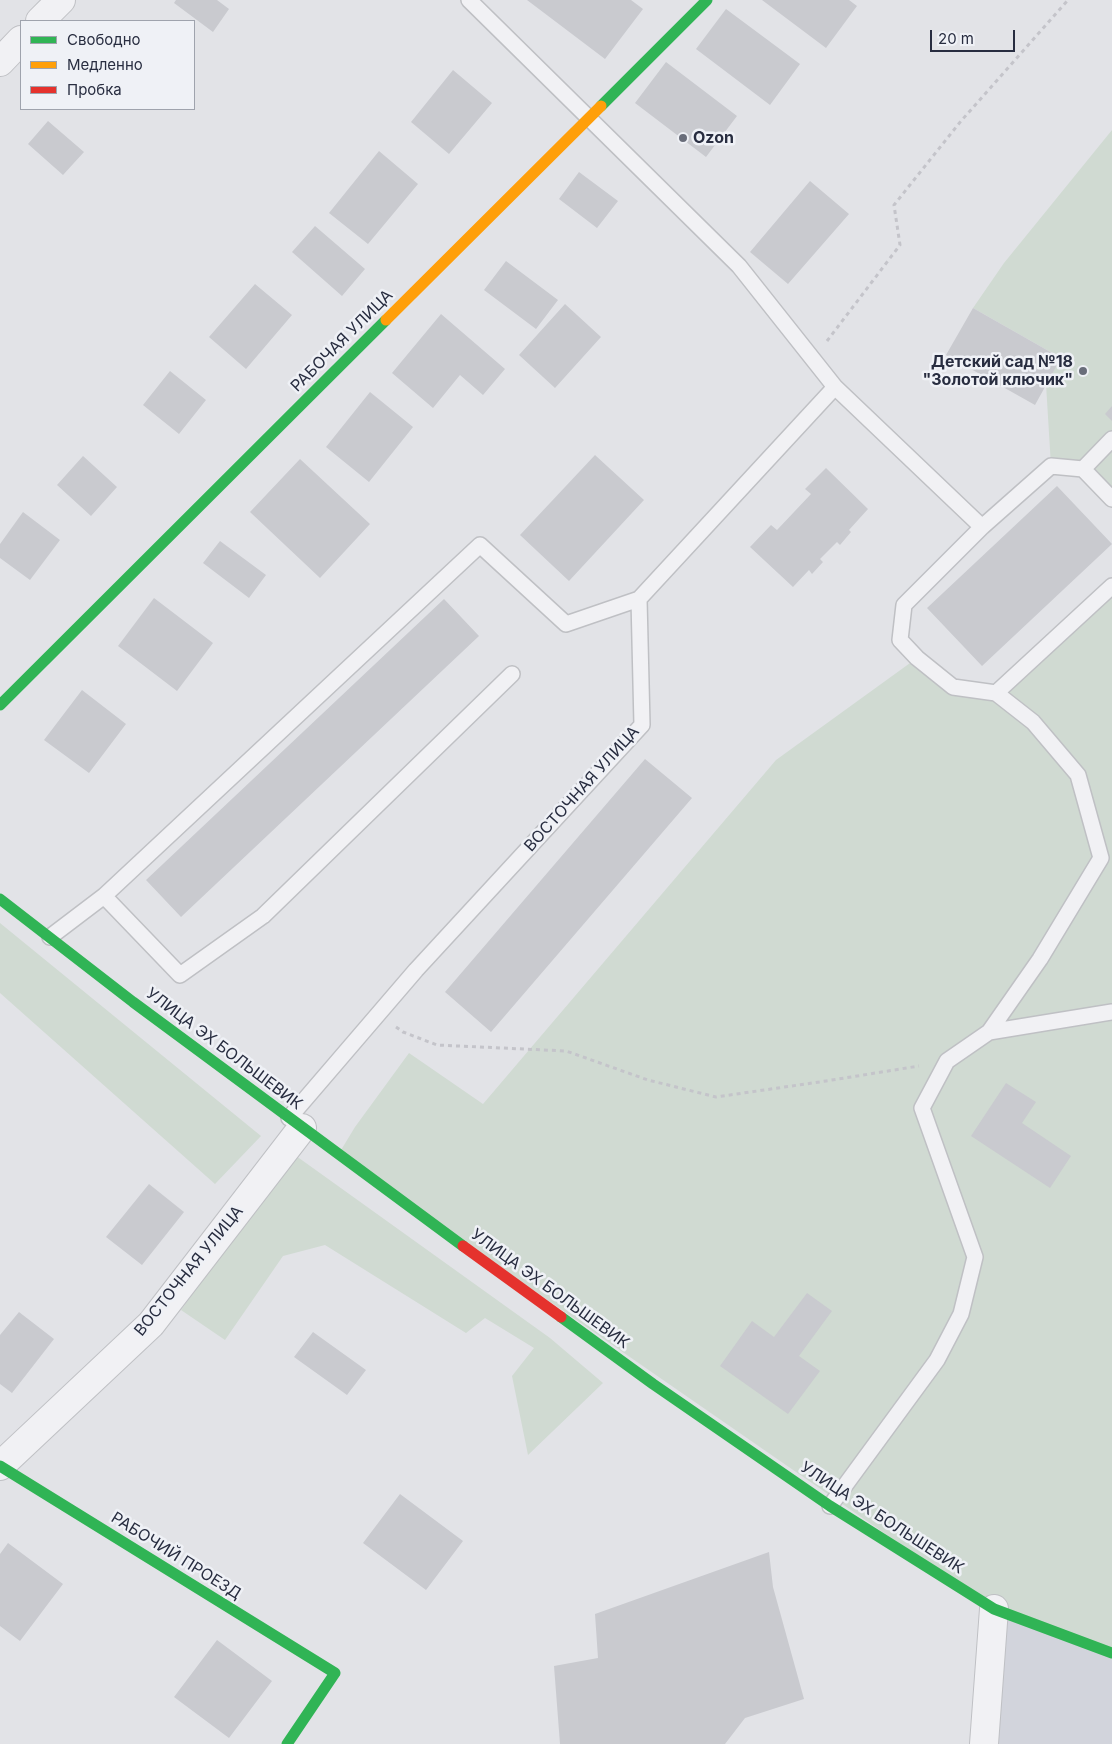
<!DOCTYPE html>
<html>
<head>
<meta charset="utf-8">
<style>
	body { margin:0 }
	#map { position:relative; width:1112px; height:1744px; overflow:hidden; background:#e2e3e7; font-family:Inter,sans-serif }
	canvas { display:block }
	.legend { position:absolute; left:20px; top:20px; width:175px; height:90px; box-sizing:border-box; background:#eff1f6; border:1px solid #9fa3ad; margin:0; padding:6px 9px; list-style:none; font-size:15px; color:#282d40 }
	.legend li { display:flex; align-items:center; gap:10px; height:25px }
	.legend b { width:25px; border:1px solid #9fa3ad }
	.scale { position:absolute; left:930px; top:30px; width:85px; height:22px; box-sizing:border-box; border:2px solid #282d40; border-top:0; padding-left:6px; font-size:15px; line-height:18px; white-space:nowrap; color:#282d40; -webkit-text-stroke:4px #eff1f6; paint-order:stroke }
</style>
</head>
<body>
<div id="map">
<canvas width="1112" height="1744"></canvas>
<ul class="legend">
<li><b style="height:6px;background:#30b455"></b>Свободно</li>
<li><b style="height:6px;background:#ff9f0a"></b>Медленно</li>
<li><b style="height:6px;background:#e5322d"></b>Пробка</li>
</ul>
<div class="scale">20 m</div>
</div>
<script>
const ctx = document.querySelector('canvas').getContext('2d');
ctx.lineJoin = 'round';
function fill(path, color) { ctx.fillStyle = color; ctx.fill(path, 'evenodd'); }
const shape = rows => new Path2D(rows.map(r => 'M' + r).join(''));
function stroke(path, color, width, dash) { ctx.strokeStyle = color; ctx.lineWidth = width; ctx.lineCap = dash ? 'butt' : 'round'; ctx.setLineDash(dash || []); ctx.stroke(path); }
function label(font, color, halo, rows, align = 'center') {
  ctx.font = font + ' Inter,sans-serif'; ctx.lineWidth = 5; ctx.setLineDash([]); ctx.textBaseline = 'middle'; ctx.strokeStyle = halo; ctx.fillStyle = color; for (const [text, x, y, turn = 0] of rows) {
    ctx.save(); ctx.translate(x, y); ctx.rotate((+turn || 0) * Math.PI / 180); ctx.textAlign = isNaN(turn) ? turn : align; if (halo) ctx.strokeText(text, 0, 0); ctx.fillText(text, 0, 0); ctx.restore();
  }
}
fill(shape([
	[994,1609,1112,1653,1112,1744,984,1744]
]), '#d2d4dc');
fill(shape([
	[1112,130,1112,499,1083,469,1051,466,1046,384,1061,358,973,308,1004,263],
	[1112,586,1112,1653,994,1609,338,1155,355,1127,409,1053,483,1104,776,760,917,658,953,687,996,692],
	[0,923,261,1136,215,1184,0,993],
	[292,1153,550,1338,603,1383,528,1455,512,1376,534,1348,485,1318,466,1333,325,1245,283,1256,225,1340,181,1310]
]), '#d0dad2');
fill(shape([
	[176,0,217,0,229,9,213,32,174,3],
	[527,0,631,0,643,9,605,59],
	[762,0,849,0,857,6,826,48],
	[726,9,800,64,770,105,696,49],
	[666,62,737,116,706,157,635,103],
	[453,70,492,103,449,154,411,122],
	[48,121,84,152,63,175,28,144],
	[379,151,418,184,368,244,329,213],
	[579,172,618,201,597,228,559,199],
	[810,181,849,214,788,284,750,252],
	[315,226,365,269,342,296,292,252],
	[506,261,558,300,536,329,484,290],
	[255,284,292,315,246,369,209,337],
	[565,304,601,337,555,388,519,355],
	[973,308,1061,358,1035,405,946,355],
	[441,314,505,369,483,395,460,375,433,408,392,373],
	[170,371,206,400,179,434,143,405],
	[370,392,413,427,369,482,326,447],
	[1112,406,1112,421,1105,414],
	[595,455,644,500,569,581,520,535],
	[83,456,117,487,91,516,57,485],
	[300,459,370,524,320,578,250,512],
	[826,468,868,509,849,530,851,532,840,545,837,542,820,559,823,562,812,574,809,570,793,587,750,547,771,525,777,530,811,494,805,489],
	[1057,486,1112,544,982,666,927,608],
	[23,512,60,540,30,580,0,558,0,544],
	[220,541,266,575,249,598,203,563],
	[154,598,213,643,177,691,118,646],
	[444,599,479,636,181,917,146,880],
	[82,690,126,724,89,773,44,740],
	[645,759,692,798,491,1032,445,992],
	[1006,1083,1036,1102,1022,1123,1071,1156,1050,1188,971,1136],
	[149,1184,184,1212,142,1265,106,1237],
	[807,1293,832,1311,799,1356,820,1371,788,1414,720,1366,752,1321,774,1337],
	[19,1312,54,1339,12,1393,0,1384,0,1335],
	[313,1332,366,1370,347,1395,294,1357],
	[400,1494,463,1541,426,1590,363,1543],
	[8,1543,63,1584,20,1641,0,1626,0,1554],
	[769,1552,773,1587,804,1699,745,1718,725,1744,560,1744,554,1666,598,1658,595,1614],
	[217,1640,272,1681,229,1738,174,1697]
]), '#c9cacf');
const lane = shape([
	[469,0,739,266,835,387,982,527],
	[1083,469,1112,439],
	[1112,499,1083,469,1051,466,982,527,904,605,900,640,917,658,953,687,996,693,1112,586],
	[104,896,180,975,263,916,512,674],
	[50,937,104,896,480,545,566,624,639,599],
	[989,1032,1112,1012],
	[289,1118,416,970,642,725,639,599,835,387],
	[830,1506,937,1360,961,1314,975,1257,922,1108,947,1061,989,1032,1040,959,1101,858,1078,775,1033,722,996,693]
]);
const street = shape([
	[40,21,61,0],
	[0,62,21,40],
	[0,1466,151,1324,302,1128],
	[984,1744,994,1609]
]);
stroke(lane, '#bfc0c4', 18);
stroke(street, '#bfc0c4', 30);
stroke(shape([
	[827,341,900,245,894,205,961,121,1068,0],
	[396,1027,403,1032,437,1045,566,1051,648,1080,716,1097,826,1081,919,1066]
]), '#c4c4ca', 3, [4, 4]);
stroke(lane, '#f1f1f4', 15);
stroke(street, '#f1f1f4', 28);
stroke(shape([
	[601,106,707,0],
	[0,705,386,320],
	[0,899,133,1002,463,1246],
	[561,1317,653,1384,830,1506,994,1609,1112,1653],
	[0,1466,335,1673,287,1744]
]), '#30b455', 11);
stroke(shape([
	[386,320,601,106]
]), '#ff9f0a', 11);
stroke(shape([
	[463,1246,561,1317]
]), '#e5322d', 11);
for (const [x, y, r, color] of [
	[683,138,5,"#696d7a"],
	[1083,371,5,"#696d7a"]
]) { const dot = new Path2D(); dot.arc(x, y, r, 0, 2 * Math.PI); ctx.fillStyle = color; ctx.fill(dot); stroke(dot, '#eff1f6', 2); }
label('bold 16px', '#282d40', '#eff1f6', [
	["Ozon",693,138],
	["Детский сад №18",1073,362,"right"],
	["\"Золотой ключик\"",1073,380,"right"]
], 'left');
label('16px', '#282d40', '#eff1f6', [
	["РАБОЧАЯ УЛИЦА",342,341,-45],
	["ВОСТОЧНАЯ УЛИЦА",582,789,-48],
	["УЛИЦА ЭХ БОЛЬШЕВИК",224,1049,37],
	["ВОСТОЧНАЯ УЛИЦА",189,1271,-51],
	["УЛИЦА ЭХ БОЛЬШЕВИК",550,1289,36],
	["УЛИЦА ЭХ БОЛЬШЕВИК",882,1518,33],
	["РАБОЧИЙ ПРОЕЗД",176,1556,32]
]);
</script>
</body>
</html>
